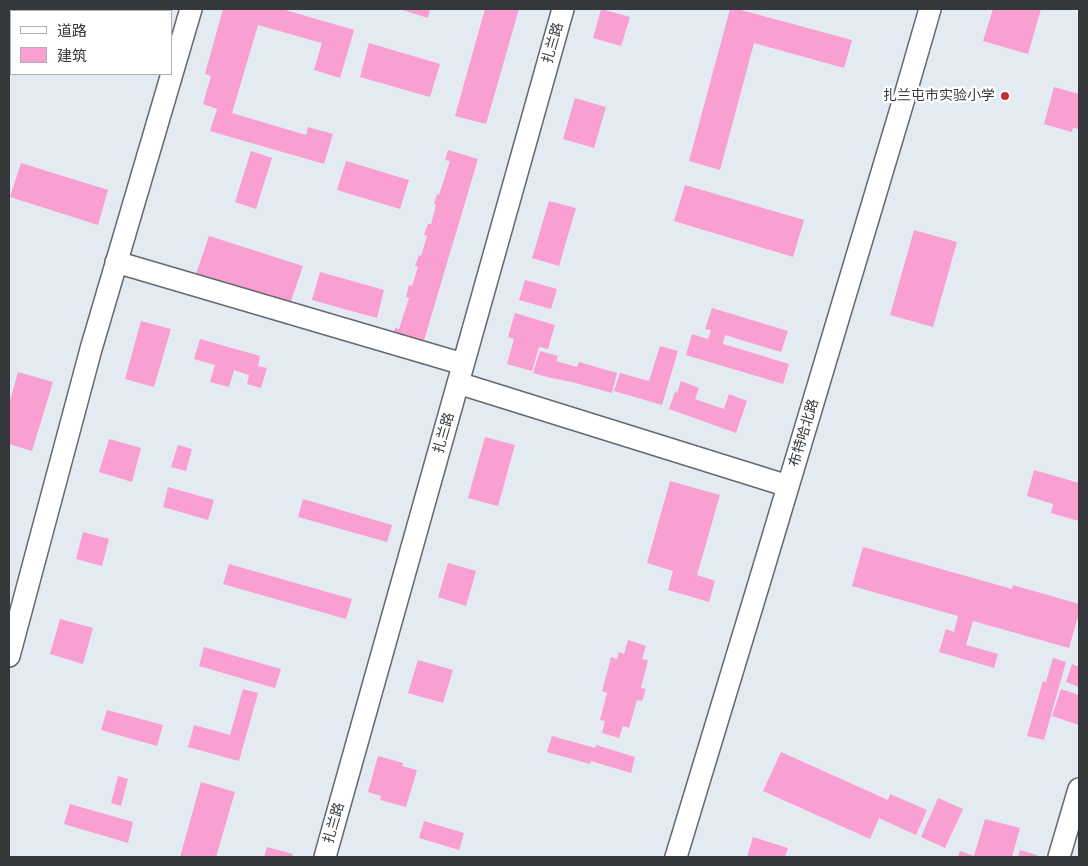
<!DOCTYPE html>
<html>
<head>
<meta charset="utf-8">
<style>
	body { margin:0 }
	#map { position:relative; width:1088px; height:866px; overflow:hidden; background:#e3eaf2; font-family:Cabin,"Noto Sans SC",sans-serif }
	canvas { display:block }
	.frame { position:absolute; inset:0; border:10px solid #35383b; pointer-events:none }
	.legend { position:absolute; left:10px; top:10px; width:162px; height:65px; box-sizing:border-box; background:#fff; border:1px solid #aeafb1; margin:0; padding:6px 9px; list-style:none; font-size:15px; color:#35383b }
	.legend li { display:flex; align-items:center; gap:10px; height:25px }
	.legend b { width:25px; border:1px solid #aeafb1 }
</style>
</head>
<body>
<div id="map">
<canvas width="1088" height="866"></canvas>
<div class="frame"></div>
<ul class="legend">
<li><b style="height:6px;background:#fff"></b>道路</li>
<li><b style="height:14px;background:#fa9fd1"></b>建筑</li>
</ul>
</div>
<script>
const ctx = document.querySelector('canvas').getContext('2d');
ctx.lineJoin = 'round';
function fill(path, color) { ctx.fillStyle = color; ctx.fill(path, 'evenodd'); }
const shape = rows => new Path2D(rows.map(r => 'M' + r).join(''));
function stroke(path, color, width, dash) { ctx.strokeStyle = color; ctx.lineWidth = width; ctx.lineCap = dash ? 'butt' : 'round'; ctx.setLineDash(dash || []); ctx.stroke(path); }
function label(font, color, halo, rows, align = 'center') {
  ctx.font = font + ' Cabin,"Noto Sans SC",sans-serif'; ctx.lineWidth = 4.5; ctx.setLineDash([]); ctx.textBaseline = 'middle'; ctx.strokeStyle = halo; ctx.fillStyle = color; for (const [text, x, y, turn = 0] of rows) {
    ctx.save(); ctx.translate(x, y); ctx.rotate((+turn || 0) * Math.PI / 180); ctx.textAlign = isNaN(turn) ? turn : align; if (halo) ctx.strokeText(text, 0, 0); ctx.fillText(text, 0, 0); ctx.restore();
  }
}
fill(shape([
	[68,9,93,9,92,11,67,11],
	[223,9,282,9,354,30,340,78,314,70,322,43,258,25,232,113,306,135,308,127,333,134,324,164,210,131,217,109,203,104,211,76,205,74],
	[399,9,430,9,428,18],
	[485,9,519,9,486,124,455,116],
	[601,9,630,17,621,46,593,38],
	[730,9,737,9,852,40,844,68,754,43,720,170,689,161],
	[993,9,1041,9,1028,54,983,41],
	[369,43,440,64,430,97,360,77],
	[1054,87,1079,94,1079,129,1073,128,1072,132,1044,124],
	[575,98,606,107,594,148,563,139],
	[448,150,478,159,422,347,392,338,395,328,399,329,409,298,406,297,409,285,412,286,418,267,415,266,419,255,421,256,427,236,424,235,428,224,431,224,436,205,434,204,437,194,439,195,450,161,445,160],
	[251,151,272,158,256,209,235,202],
	[346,161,409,180,400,209,337,190],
	[21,163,108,190,98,225,10,197],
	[685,185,804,220,793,257,674,221],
	[549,201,576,208,559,266,532,258],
	[914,230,957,242,933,327,890,315],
	[209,236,303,266,290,304,196,274],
	[320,272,384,290,377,318,312,300],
	[525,280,557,289,551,309,519,300],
	[712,308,788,331,781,352,725,335,723,344,789,364,783,384,686,355,692,334,708,339,711,330,705,329],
	[515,313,555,325,548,349,539,347,532,371,507,364,514,339,508,337],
	[141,321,171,329,154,387,125,379],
	[200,339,260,356,258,366,267,368,261,388,247,384,249,375,234,370,229,387,210,382,215,365,194,359],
	[660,346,678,351,662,405,614,391,620,373,649,381],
	[540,351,558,356,556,361,577,367,579,362,617,373,612,393,572,382,551,378,533,373],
	[18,372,53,382,32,451,9,444,9,404],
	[681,381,699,388,695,399,724,409,729,394,747,401,736,433,669,409,675,392,677,393],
	[485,437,515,445,498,506,468,498],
	[109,439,141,448,132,482,99,472],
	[178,445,192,449,186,471,171,467],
	[1034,470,1079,483,1079,521,1051,513,1053,504,1027,496],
	[670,481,720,495,697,575,715,581,709,602,668,590,673,571,647,563],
	[168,487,214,500,208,520,163,507],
	[303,499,392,525,387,542,298,517],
	[83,532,109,539,102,566,76,559],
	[863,547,1012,589,1013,585,1079,604,1079,613,1069,648,973,621,966,645,998,654,994,668,939,652,946,629,954,632,958,616,852,586],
	[448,563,476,571,466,606,438,597],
	[229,564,352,599,346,619,223,584],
	[60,619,93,628,83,664,50,654],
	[628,640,646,646,642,659,648,660,641,688,646,689,642,701,637,700,629,728,623,726,619,738,602,733,605,721,600,720,607,693,602,691,611,657,617,659,619,652,624,654],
	[204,647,281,669,275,688,199,666],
	[1053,658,1066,662,1044,740,1027,736,1043,681,1046,682],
	[418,660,453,670,443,703,408,693],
	[1072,664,1079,667,1079,687,1066,682],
	[243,689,258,693,239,761,188,747,194,725,230,735],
	[1061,689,1079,695,1079,725,1052,716],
	[107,710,163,725,157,746,101,730],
	[552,736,595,748,596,745,635,757,631,773,591,761,590,764,547,752],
	[781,752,888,800,890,794,927,810,916,835,879,818,870,839,763,791],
	[378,756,403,763,402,766,417,770,406,807,380,800,381,796,368,792],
	[118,776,128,779,121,806,111,803],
	[201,782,235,792,216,857,180,857],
	[938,798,963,809,945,848,921,837],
	[70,804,133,822,128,843,64,824],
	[985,819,1020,828,1012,857,958,857,960,851,974,856],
	[424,821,464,833,459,850,419,838],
	[753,837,788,848,785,857,747,857],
	[267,847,293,854,292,857,264,857],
	[1020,850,1037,855,1037,857,1018,857]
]), '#fa9fd1');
const minor = shape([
	[116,262,463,364],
	[458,383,788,486],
	[9,656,91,349,191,9],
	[325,857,563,9],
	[676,857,760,580,906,92,930,9],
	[1059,857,1079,789]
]);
stroke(minor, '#636970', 24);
stroke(minor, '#fff', 21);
stroke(shape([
	[15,11,16,9],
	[9,33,11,24]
]), '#5e6266', 4, [6, 6]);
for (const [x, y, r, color] of [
	[1005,96,5,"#bf312c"]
]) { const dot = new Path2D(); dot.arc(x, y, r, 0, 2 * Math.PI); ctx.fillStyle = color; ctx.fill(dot); stroke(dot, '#fff', 2); }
label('14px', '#35383b', '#fff', [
	["扎兰路",553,43,-74],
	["扎兰路",444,433,-74],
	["布特哈北路",804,433,-73],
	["扎兰路",334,823,-74]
]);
label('14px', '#35383b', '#fff', [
	["扎兰屯市实验小学",995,96]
], 'right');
</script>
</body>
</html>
